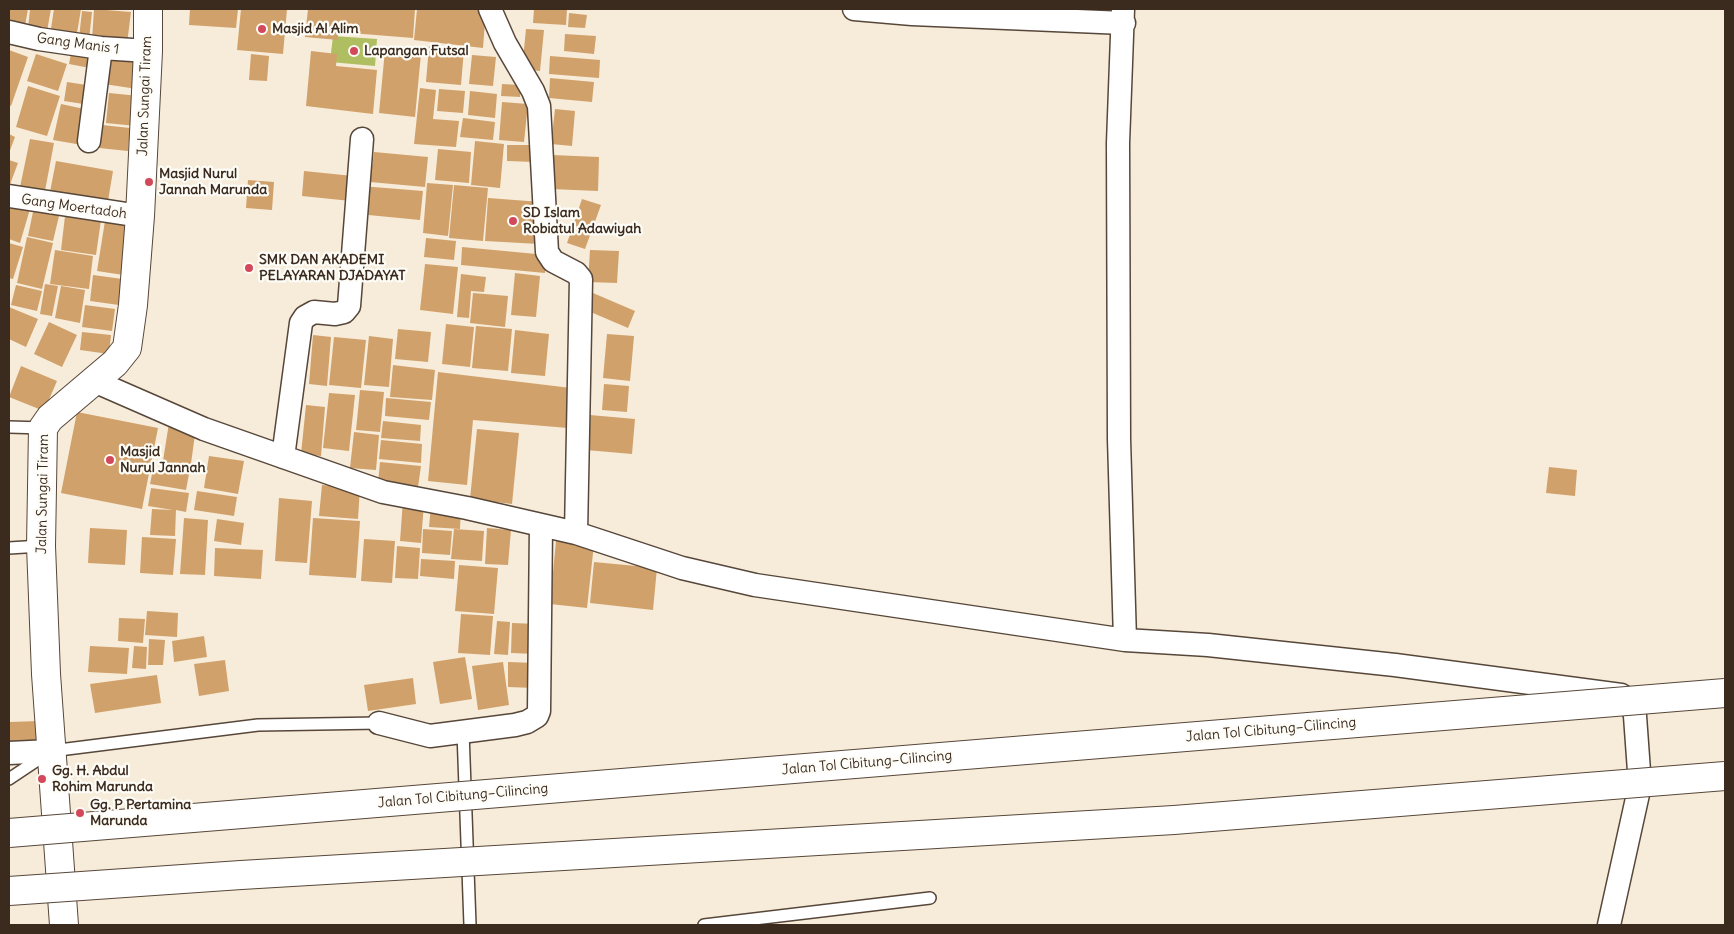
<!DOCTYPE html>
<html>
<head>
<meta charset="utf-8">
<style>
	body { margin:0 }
	#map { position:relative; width:1734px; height:934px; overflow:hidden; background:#f7ecd9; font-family:Delius,sans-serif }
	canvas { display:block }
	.frame { position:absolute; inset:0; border:10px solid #3b2a1e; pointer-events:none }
</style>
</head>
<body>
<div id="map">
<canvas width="1734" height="934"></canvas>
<div class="frame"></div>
</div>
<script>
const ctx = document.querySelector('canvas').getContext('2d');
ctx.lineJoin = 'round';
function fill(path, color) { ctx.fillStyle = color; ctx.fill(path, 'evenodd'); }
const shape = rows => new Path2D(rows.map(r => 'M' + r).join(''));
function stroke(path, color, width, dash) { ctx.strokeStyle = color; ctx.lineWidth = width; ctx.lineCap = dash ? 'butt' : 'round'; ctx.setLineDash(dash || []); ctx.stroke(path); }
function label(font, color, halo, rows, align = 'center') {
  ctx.font = font + ' Delius,sans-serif'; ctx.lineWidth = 4.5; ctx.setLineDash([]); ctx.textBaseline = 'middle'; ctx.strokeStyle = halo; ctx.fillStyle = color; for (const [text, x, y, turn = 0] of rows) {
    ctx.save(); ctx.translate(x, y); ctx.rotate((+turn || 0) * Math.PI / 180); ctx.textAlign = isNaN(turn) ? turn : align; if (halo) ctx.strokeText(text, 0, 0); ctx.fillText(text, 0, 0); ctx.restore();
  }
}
fill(shape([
	[333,36,377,39,375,66,330,62]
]), '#afbe61');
fill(shape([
	[9,9,28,9,25,26,9,24],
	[30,9,51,9,47,31,28,28],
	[54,9,81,9,76,39,50,35],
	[94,9,131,12,127,44,92,40],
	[190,9,238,9,236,28,189,25],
	[241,9,287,9,283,54,237,50],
	[308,9,415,9,413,38,338,32,338,40,305,37],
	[417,9,486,9,483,48,414,40],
	[534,9,567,9,566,25,533,23],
	[82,11,92,12,89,40,79,38],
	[569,13,587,15,585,28,568,27],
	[526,29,544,30,540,71,522,69],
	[565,34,596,36,594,54,564,51],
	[429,46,464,49,461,85,426,82],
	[9,50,28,57,11,106,9,105],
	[385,50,421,54,415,117,379,113],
	[311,51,337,54,336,66,377,70,373,114,306,106],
	[71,53,97,57,95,69,69,64],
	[36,54,67,64,58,91,27,81],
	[251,54,269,56,267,81,249,80],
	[472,55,496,57,493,86,469,84],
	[550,56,600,60,599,78,549,74],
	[108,57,141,62,137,89,104,84],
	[550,78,594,82,592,102,549,98],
	[67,82,93,86,90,105,64,101],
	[502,84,521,85,520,97,501,96],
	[28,86,60,96,47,136,16,127],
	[420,88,436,90,433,119,459,121,456,147,414,144],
	[439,89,465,91,463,113,437,111],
	[470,91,497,94,495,118,468,115],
	[109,93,139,96,136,126,106,123],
	[502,102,528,104,524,142,499,140],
	[61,104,89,110,82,145,53,140],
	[555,109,575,111,572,146,551,144],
	[463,118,495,122,493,140,460,137],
	[102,125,130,128,128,151,99,148],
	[9,134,15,137,9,153],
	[30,139,54,143,44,196,19,192],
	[475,141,504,144,500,188,471,185],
	[507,145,535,145,535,162,507,161],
	[438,149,471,152,469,183,435,180],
	[374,152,428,157,425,187,370,182],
	[552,155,599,157,598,191,551,189],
	[9,160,18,163,9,187],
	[56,161,113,171,107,207,49,197],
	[304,171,353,176,351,201,302,196],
	[248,180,274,182,272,210,246,208],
	[427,183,453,185,448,236,423,233],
	[454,185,488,188,483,241,449,238],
	[361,186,423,191,420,220,358,214],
	[488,198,541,202,539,244,485,241],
	[582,199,601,205,585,249,567,243],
	[9,202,30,209,20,243,9,239],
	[34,207,60,212,53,241,28,236],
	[65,216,101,220,96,255,61,250],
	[105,221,138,226,130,276,97,271],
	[27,237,53,243,42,289,17,283],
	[426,238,456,241,454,260,424,257],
	[9,243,23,247,13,279,9,278],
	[462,247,547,255,545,273,461,265],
	[55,250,93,256,89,289,50,284],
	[590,250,619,251,617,283,588,282],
	[425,264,458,267,453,314,420,310],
	[515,273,540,276,536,317,511,315],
	[461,274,486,277,484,292,471,291,469,318,457,317],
	[93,275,130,280,126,306,90,301],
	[45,284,58,286,52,316,40,314],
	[16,285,42,291,37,311,11,305],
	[61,286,85,290,80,323,55,318],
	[473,293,508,296,505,327,470,323],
	[593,293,635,311,628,328,586,310],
	[85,305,115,309,112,331,82,327],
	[9,307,38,319,26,347,9,339],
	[49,322,77,335,62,367,34,354],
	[446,324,474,327,470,367,442,364],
	[476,326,512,329,508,371,472,368],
	[398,329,431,332,428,362,395,359],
	[515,330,549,334,545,376,511,373],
	[82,332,111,335,109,354,80,350],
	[607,334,634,336,630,381,603,378],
	[313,335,331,337,327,386,309,384],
	[369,336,393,339,389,387,364,385],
	[334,337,366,340,361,388,329,385],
	[393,365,435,370,432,400,390,397],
	[21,366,57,381,44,411,9,397],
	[438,372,571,388,568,428,473,420,467,485,428,481],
	[604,384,629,386,627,412,602,410],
	[360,390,384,392,380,432,356,430],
	[329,393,355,395,349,451,323,448],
	[386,398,431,402,429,420,385,416],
	[306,405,325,407,321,456,301,454],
	[77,412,158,428,142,509,61,493],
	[590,415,635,419,632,454,586,450],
	[383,421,421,425,420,441,381,438],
	[169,423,196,427,190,471,162,467],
	[477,429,519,433,512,504,470,499],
	[354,432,379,435,376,470,350,468],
	[381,440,422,444,421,463,379,459],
	[209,456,244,461,238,494,204,488],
	[380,462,421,466,418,487,378,483],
	[1549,467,1577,470,1575,496,1546,493],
	[153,469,189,474,186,490,150,484],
	[322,485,360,488,358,519,319,516],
	[151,488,189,493,186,512,176,510,175,536,150,535,152,509,173,510,148,506],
	[197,491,237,497,234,516,194,510],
	[279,498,312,501,307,563,275,561],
	[403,500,424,502,421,543,400,541],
	[431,505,461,507,460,529,429,527],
	[184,518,208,520,205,575,180,574],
	[313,518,360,521,356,578,309,575],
	[217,519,244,523,241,545,214,541],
	[90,528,127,530,125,565,88,563],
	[487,528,511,530,508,565,485,564],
	[423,529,452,531,450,555,422,553],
	[454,529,484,531,482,561,451,559],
	[142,537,176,539,173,575,140,573],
	[364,539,395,541,392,583,361,581],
	[556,541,594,544,587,608,550,604],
	[397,546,420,548,418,579,395,578],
	[215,548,263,550,261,579,214,576],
	[421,559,455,561,454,579,420,576],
	[594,562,657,568,653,610,590,603],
	[459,565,498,568,494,614,455,611],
	[147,611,178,613,177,637,145,635],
	[461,614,493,616,490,655,458,653],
	[119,618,145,619,143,643,118,641],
	[497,621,510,622,508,655,494,654],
	[512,623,537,624,536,654,511,653],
	[204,636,207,657,174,662,172,641],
	[149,639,165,640,163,665,148,665],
	[90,646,129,648,127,674,88,672],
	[134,646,147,647,146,669,132,668],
	[465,657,472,699,440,704,433,662],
	[225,660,229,691,199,696,194,664],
	[503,662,509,705,478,710,472,666],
	[508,662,535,663,534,688,508,687],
	[157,675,161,703,95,713,90,684],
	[413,678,416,704,368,711,364,685],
	[39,721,40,749,9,751,9,722]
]), '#d1a16b');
const service = shape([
	[9,427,43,428],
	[9,548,41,546],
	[463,732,470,925],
	[9,779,51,751,258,725,379,723],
	[704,925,930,898]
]);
const minor = shape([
	[490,9,505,43,533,91,539,106,547,252,553,261,576,273,581,279,576,533],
	[854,9,912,14,1124,23],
	[1123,9,1118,143,1119,439,1125,640],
	[9,32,39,39,101,48,148,51],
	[89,141,101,48],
	[9,196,140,216],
	[94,381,204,429,383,492,467,508,576,533,682,568,755,585,1125,640,1208,645,1395,665,1621,695,1631,701,1635,716,1640,785,1609,925],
	[283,457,301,323,305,317,314,312,335,314,344,312,349,306,362,139],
	[379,723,430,736,515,725,527,722,537,716,539,711,541,525],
	[9,753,51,751]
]);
const tertiary = shape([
	[64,925,46,674,41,546,43,428,50,418,115,363,127,348,133,305,140,216,148,51,148,9]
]);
stroke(service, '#57473a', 14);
stroke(minor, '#57473a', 25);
stroke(tertiary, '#57473a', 30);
stroke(service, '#fff', 11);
stroke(minor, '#fff', 22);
stroke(tertiary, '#fff', 28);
const motorwayBridge = shape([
	[9,833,1725,693],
	[9,891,241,875,1174,820,1725,776]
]);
stroke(motorwayBridge, '#57473a', 30, []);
stroke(motorwayBridge, '#fff', 28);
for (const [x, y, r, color] of [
	[262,29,5,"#d1495b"],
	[354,51,5,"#d1495b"],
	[149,182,5,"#d1495b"],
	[513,221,5,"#d1495b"],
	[249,268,5,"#d1495b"],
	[110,460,5,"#d1495b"],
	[42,779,5,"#d1495b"],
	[80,813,5,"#d1495b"]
]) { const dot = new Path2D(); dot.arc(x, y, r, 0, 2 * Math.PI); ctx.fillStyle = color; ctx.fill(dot); stroke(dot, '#fdfcf7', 2); }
label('bold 14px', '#3b2a1e', '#fdfcf7', [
	["Masjid Al Alim",272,29],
	["Lapangan Futsal",364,51],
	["Masjid Nurul",159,174],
	["Jannah Marunda",159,190],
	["SD Islam",523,213],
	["Robiatul Adawiyah",523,229],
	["SMK DAN AKADEMI",259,260],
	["PELAYARAN DJADAYAT",259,276],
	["Masjid",120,452],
	["Nurul Jannah",120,468],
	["Gg. H. Abdul",52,771],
	["Rohim Marunda",52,787],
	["Gg. P Pertamina",90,805],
	["Marunda",90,821]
], 'left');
label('14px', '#3b2a1e', '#fdfcf7', [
	["Gang Manis 1",78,44,8],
	["Jalan Sungai Tiram",145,96,-88],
	["Gang Moertadoh",74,207,8],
	["Jalan Sungai Tiram",43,494,-89],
	["Jalan Tol Cibitung–Cilincing",1271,730,-5],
	["Jalan Tol Cibitung–Cilincing",867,763,-5],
	["Jalan Tol Cibitung–Cilincing",463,796,-5]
]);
</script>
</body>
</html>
